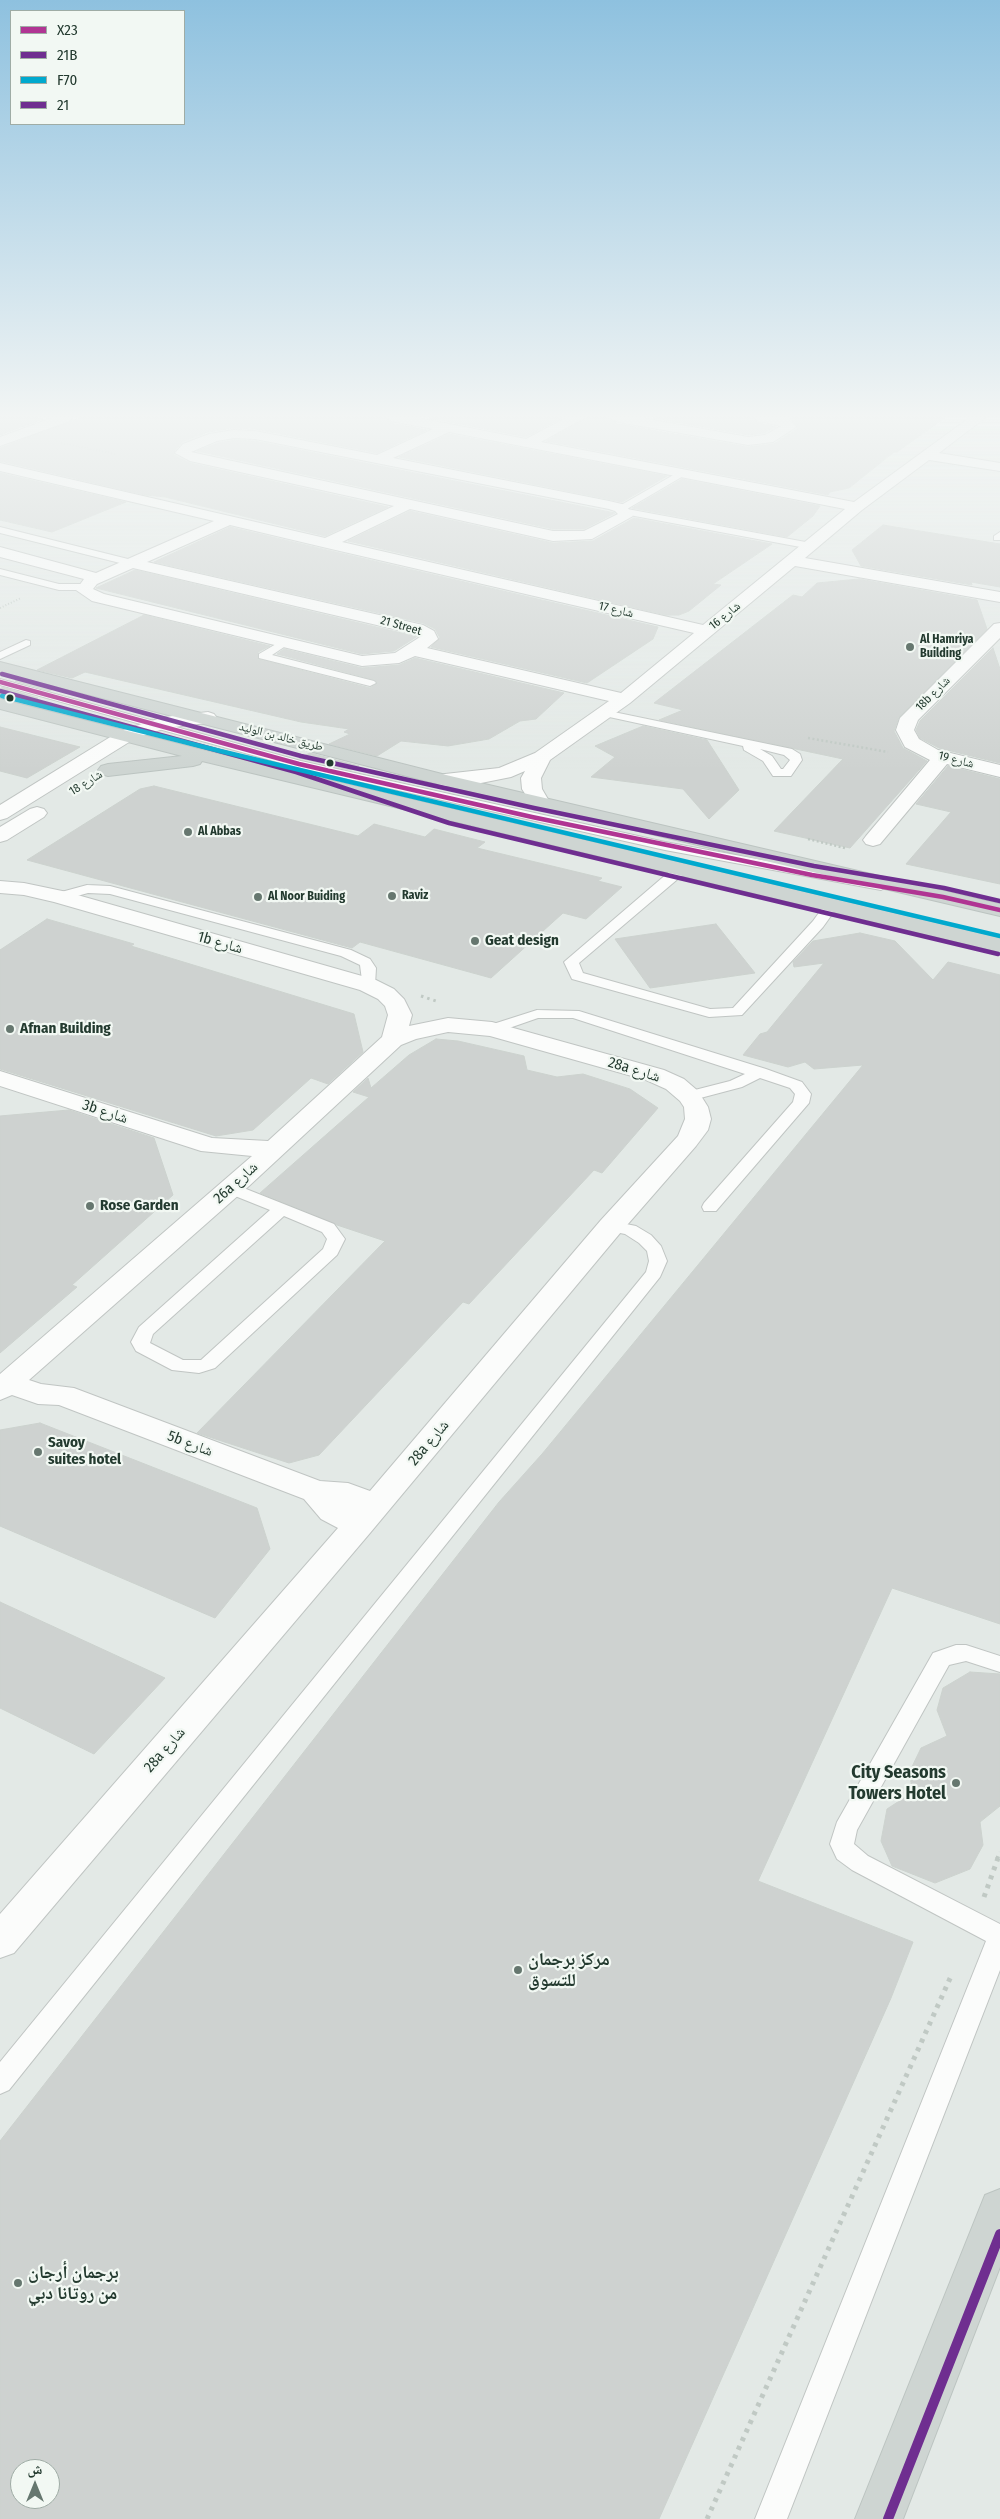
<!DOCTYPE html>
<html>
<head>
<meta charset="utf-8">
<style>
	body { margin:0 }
	#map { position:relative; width:1000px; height:2519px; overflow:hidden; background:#e3e9e6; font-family:"Fira Sans Condensed","Noto Naskh Arabic",sans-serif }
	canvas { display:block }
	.legend { position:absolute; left:10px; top:10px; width:175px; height:115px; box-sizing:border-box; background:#f2f8f3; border:1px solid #9faca5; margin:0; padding:6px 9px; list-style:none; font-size:15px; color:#233a2f }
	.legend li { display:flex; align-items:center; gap:10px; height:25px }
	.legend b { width:25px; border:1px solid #9faca5 }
	.north { position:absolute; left:10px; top:2459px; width:50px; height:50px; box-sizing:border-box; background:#f2f8f3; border:1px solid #9faca5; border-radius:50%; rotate:0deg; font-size:14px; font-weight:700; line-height:20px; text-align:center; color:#233a2f }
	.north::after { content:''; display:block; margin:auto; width:18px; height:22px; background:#66776f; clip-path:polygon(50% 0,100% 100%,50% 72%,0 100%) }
</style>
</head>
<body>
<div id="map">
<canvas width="1000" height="2519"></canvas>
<ul class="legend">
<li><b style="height:6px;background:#b03593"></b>X23</li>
<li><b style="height:6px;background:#6f2e90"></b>21B</li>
<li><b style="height:6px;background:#00a9ce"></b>F70</li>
<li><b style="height:6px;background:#6f2e90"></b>21</li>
</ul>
<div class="north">ش</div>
</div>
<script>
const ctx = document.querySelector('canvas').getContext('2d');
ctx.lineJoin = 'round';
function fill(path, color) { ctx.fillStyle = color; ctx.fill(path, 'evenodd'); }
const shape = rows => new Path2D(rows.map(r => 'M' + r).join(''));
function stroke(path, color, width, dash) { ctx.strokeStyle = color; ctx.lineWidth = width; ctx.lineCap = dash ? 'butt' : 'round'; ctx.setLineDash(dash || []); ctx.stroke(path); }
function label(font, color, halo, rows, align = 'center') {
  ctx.font = font + ' "Fira Sans Condensed","Noto Naskh Arabic",sans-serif'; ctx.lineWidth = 4.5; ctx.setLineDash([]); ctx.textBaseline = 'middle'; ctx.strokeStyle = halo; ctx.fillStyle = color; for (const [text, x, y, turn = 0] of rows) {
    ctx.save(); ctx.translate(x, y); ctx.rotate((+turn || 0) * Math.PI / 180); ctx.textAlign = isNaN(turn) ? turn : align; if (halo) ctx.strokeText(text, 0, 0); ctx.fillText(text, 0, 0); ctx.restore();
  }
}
const building = shape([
	[0,418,38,418,43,419,0,435,0,418],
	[80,418,387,418,391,423,427,430,377,453,255,429,234,428,208,432,182,442,174,452,174,455,190,463,388,507,325,536,165,497,145,495,0,461,0,448,80,418],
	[429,418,562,418,526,437,429,418],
	[586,418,609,418,618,424,748,447,774,444,797,429,792,418,945,418,897,452,894,452,849,488,830,492,828,495,546,441,586,418],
	[653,418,754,418,758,423,776,427,764,433,748,435,653,418],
	[449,434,667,476,622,502,399,457,449,434],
	[234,440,255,441,615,513,584,529,553,529,197,451,218,443,234,440],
	[0,473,126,502,52,532,0,520,0,473],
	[682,479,820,506,813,516,787,537,632,508,682,479],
	[410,511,553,543,593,541,634,518,772,544,713,584,721,585,689,611,679,615,666,615,348,541,410,511],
	[883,525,1000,544,1000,587,971,582,972,585,861,566,852,550,883,525],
	[230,527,327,550,658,627,653,639,587,683,431,647,440,638,435,629,423,623,154,562,230,527],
	[135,570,410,635,416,637,394,651,362,654,96,588,135,570],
	[859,579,977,600,987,629,899,717,894,731,903,748,927,761,850,848,774,831,843,759,659,720,683,710,654,703,793,595,802,597,817,583,859,579],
	[144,615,270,646,258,652,258,659,370,688,378,683,375,680,277,654,284,649,362,668,399,665,415,658,564,693,536,719,520,721,489,739,448,746,401,741,377,756,329,744,350,734,344,732,349,729,301,722,85,672,72,678,37,670,144,615],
	[993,648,1000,669,1000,763,939,748,920,738,916,730,920,721,993,648],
	[19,679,55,688,50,691,15,681,19,679],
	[2,687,38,698,27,704,0,697,2,687],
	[643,726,707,740,739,790,709,819,683,789,591,777,615,757,595,746,643,726],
	[0,727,80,747,27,778,0,771,0,727],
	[310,753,359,766,351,770,299,758,310,753],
	[948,766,1000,779,1000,884,906,864,951,812,916,804,948,766],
	[154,786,358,836,374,824,425,837,434,829,485,842,477,848,602,878,598,881,622,887,586,919,563,913,491,978,360,942,352,948,27,860,140,789,154,786],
	[47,919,134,944,131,946,354,1014,363,1052,328,1084,311,1078,253,1130,216,1136,0,1069,0,950,47,919],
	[716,924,755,973,650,988,615,939,716,924],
	[860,933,895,941,933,980,948,962,1000,975,1000,1624,892,1588,758,1881,913,1942,891,1998,659,2519,0,2519,0,2141,499,1502,542,1454,863,1065,814,1069,805,1062,788,1067,743,1055,760,1034,767,1032,824,963,794,967,793,962,813,941,860,933],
	[20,2469,50,2469,50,2499,20,2499,20,2469],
	[436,1039,458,1041,524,1056,527,1070,557,1077,583,1074,630,1089,658,1108,602,1173,594,1170,469,1304,463,1302,319,1455,289,1463,197,1433,385,1241,337,1225,260,1193,369,1097,353,1092,368,1078,371,1088,409,1055,436,1039],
	[69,1110,154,1138,173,1195,72,1285,77,1287,0,1353,0,1116,69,1110],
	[40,1423,257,1508,270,1549,215,1618,0,1526,0,1430,40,1423],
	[0,1602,165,1678,94,1754,0,1708,0,1602],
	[970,1672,1000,1674,1000,1806,980,1822,983,1845,970,1869,935,1883,892,1866,881,1841,887,1809,913,1792,909,1773,921,1748,947,1736,937,1710,943,1688,970,1672]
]);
fill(building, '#ced2d0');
stroke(building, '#ccd2ce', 1);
const service = shape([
	[682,470,687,473,685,475,627,509,811,543,816,546,811,549,624,514,616,508,682,470],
	[0,527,136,561,137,563,132,566,0,533,0,527],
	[1000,532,1000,540,994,540,994,536,1000,532],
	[0,569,59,584,84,584,89,587,84,590,59,590,0,575,0,569],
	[26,640,30,641,30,645,0,659,0,652,26,640],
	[283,640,288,643,287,645,272,655,374,681,376,683,370,686,259,658,259,654,283,640],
	[0,679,301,761,665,842,881,882,888,886,881,890,665,850,299,768,0,685,0,679],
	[604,710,792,749,800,754,802,760,791,776,773,776,763,761,744,750,743,746,600,715,598,713,604,710],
	[760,749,784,755,790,760,783,769,781,769,772,756,760,749],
	[681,865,686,866,688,869,686,872,579,963,583,973,710,1009,733,1008,813,921,826,903,836,903,838,906,823,927,742,1015,709,1017,572,979,564,962,676,866,681,865],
	[87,885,110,886,351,950,370,959,376,968,375,985,368,989,363,988,360,965,341,956,110,894,88,893,59,901,52,897,54,894,87,885],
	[537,1010,579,1011,766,1069,802,1082,811,1094,809,1103,716,1211,704,1211,702,1207,704,1203,793,1102,795,1094,790,1088,760,1078,742,1087,689,1101,683,1099,681,1096,683,1093,730,1081,745,1074,573,1018,538,1018,492,1034,484,1029,487,1026,537,1010],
	[231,1183,334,1224,345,1239,337,1255,215,1368,199,1373,172,1370,136,1351,131,1342,139,1327,270,1210,225,1192,223,1188,225,1184,231,1183],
	[284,1216,322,1232,327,1239,323,1249,201,1360,183,1360,150,1343,153,1334,284,1216],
	[611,1221,636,1226,651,1235,661,1246,667,1261,660,1277,9,2090,0,2094,0,2062,646,1272,649,1261,647,1251,639,1243,625,1234,605,1230,602,1226,605,1222,611,1221],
	[956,1645,966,1645,1000,1656,1000,1672,966,1661,949,1665,857,1830,854,1844,868,1856,1000,1924,1000,1970,787,2519,755,2519,986,1941,852,1870,837,1859,830,1844,837,1822,933,1653,956,1645]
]);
const minor = shape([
	[52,418,72,418,70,421,0,446,0,437,52,418],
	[389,418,418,418,526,439,566,418,584,418,541,442,854,502,969,418,985,418,939,453,1000,463,1000,471,929,460,862,510,805,558,1000,592,1000,602,795,566,630,703,550,760,541,778,542,789,549,801,546,805,539,807,532,805,522,789,521,778,525,771,511,777,476,784,445,786,438,784,435,780,438,776,445,774,499,768,535,753,609,701,415,656,399,663,362,666,92,601,76,590,84,579,0,557,0,547,96,573,214,521,0,471,0,463,325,538,394,506,190,461,175,453,183,444,209,434,234,430,255,431,377,455,433,429,391,421,389,418],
	[449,432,845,509,703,625,342,542,410,509,553,541,592,539,633,516,626,505,609,501,393,458,449,432],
	[234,438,255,439,609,509,615,511,618,514,584,531,553,531,191,452,217,441,234,438],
	[230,525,327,548,694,633,621,693,427,648,438,639,434,631,423,625,147,562,230,525],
	[133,568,411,633,420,637,395,653,362,656,104,594,93,589,97,584,133,568],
	[611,418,642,418,748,437,765,435,781,426,758,421,756,418,786,418,790,419,796,427,773,442,748,445,618,422,611,418],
	[1000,623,1000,638,918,720,914,730,919,739,938,750,1000,765,1000,777,947,764,880,844,873,846,866,844,863,840,866,836,930,760,905,747,896,730,900,718,994,624,1000,623],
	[0,881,24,883,67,892,376,980,394,989,404,999,412,1015,409,1026,448,1018,492,1022,664,1070,684,1079,698,1091,708,1107,711,1119,708,1130,696,1146,621,1232,370,1533,14,1953,0,1958,0,1914,338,1528,321,1519,304,1499,59,1405,38,1404,12,1395,0,1400,0,1374,252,1156,201,1151,0,1086,0,1071,212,1138,268,1141,382,1037,388,1015,385,1006,378,999,360,990,54,902,24,895,0,893,0,881],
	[448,1032,490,1036,646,1080,666,1089,680,1101,684,1107,685,1119,678,1136,601,1220,370,1491,348,1483,320,1481,74,1388,41,1384,29,1380,249,1186,401,1045,416,1039,448,1032]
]);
const tertiary = shape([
	[208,712,214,714,217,718,214,722,166,728,134,739,7,818,0,820,0,805,120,731,164,717,208,712],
	[37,807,44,809,47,813,44,817,7,840,0,842,0,827,30,809,37,807]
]);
const primary = shape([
	[0,662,446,775,1000,904,1000,916,438,784,0,672,0,662],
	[0,699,219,754,1000,938,1000,952,202,761,200,764,193,766,108,776,101,774,98,770,101,766,108,764,182,756,0,709,0,699],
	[1000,2189,1000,2267,903,2519,855,2519,985,2195,1000,2189]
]);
stroke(service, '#c0c5c3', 2);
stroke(minor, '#c0c5c3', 2);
stroke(tertiary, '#c0c5c3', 2);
stroke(primary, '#bcc4c1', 2);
stroke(shape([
	[61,443,116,454],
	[0,608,21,598]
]), '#c0c9c4', 2, [1, 2]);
stroke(shape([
	[808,738,888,752],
	[808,839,845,848]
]), '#c0c9c4', 2.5, [2, 2.5]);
stroke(shape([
	[421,996,439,1002]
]), '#c0c9c4', 3, [2.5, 4]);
stroke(shape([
	[997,1859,1000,1852]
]), '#c0c9c4', 4, [3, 4.5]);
stroke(shape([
	[984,1897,998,1858],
	[707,2519,952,1974]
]), '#c0c9c4', 5, [4, 5.5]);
fill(service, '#fbfcfb');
fill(minor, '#fbfcfb');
fill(tertiary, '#fbfcfb');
fill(primary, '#ced5d2');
stroke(shape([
	[0,682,299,764,532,817,812,875,943,897,1000,910]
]), '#b03593', 4.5);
stroke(shape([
	[0,691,296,772,449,823,998,954]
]), '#6f2e90', 4.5);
stroke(shape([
	[888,2519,1000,2234]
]), '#6f2e90', 10);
stroke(shape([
	[2,696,220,751,1000,936]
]), '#00a9ce', 4.5);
stroke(shape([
	[2,674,301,756,534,808,814,866,944,888,1000,901]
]), '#6f2e90', 4.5);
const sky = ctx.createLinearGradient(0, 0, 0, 771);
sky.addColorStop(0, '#8ec1df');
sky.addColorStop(0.54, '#f2f5f4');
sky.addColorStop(1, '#f2f5f400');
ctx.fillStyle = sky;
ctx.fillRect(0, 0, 1000, 771);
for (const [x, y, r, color] of [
	[910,647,5,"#66776f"],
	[10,698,4.5,"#233a2f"],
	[330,763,4.5,"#233a2f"],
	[188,832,5,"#66776f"],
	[392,896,5,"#66776f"],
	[258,897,5,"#66776f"],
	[475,941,5,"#66776f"],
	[10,1029,5,"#66776f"],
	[90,1206,5,"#66776f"],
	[38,1452,5,"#66776f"],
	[956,1783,5,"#66776f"],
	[518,1970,5,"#66776f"],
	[18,2283,5,"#66776f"]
]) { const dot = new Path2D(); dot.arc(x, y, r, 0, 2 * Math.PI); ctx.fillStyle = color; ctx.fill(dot); stroke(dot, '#f2f8f3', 2); }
label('12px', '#233a2f', '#f2f8f3', [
	["شارع 17",616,610,13],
	["شارع 16",725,616,-39],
	["21 Street",401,626,16],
	["18b شارع",933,694,-45],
	["طريق خالد بن الوليد",281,737,14],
	["شارع 19",956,760,14],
	["شارع 18",86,783,-32]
]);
label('bold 12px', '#233a2f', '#f2f8f3', [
	["Al Hamriya",920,640],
	["Building",920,654],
	["Al Abbas",198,832],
	["Raviz",402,896],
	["Al Noor Buiding",268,897]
], 'left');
label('bold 15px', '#233a2f', '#f2f8f3', [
	["Geat design",485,941],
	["Afnan Building",20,1029],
	["Rose Garden",100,1206],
	["Savoy",48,1443],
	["suites hotel",48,1460]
], 'left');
label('15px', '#233a2f', '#f2f8f3', [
	["1b شارع",220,943,16],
	["28a شارع",634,1070,17],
	["3b شارع",105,1112,18],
	["26a شارع",236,1183,-42],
	["28a شارع",429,1443,-50],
	["5b شارع",190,1444,21],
	["28a شارع",165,1750,-49]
]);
label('bold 18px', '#233a2f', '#f2f8f3', [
	["City Seasons",946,1773,"right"],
	["Towers Hotel",946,1794,"right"],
	["مركز برجمان",528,1960],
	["للتسوق",528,1981],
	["برجمان أرجان",28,2273],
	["من روتانا دبي",28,2294]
], 'left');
</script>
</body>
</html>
